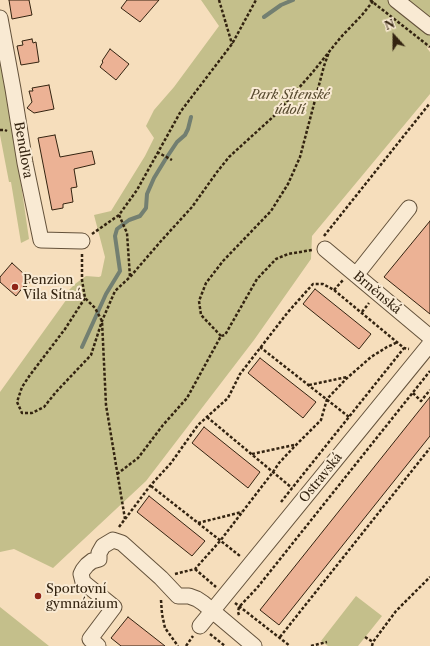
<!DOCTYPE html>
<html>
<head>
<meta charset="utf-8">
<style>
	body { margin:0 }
	#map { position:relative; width:430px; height:646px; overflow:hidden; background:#f6debc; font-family:"Libre Caslon Text",serif }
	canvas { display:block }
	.north { position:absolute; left:374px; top:16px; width:40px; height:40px; -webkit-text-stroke:3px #f9ead3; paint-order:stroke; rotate:339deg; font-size:11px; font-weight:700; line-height:16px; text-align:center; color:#332310 }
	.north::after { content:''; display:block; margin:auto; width:14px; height:18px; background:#332310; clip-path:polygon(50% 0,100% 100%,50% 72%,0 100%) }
</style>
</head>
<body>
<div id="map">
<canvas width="430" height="646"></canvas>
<div class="north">N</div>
</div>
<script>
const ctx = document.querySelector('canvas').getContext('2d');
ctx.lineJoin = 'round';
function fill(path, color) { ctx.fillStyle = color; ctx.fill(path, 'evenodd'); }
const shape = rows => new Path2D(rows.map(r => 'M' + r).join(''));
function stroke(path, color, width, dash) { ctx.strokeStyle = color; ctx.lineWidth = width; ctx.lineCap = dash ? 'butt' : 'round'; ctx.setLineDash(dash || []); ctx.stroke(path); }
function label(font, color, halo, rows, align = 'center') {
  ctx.font = font + ' "Libre Caslon Text",serif'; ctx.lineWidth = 4; ctx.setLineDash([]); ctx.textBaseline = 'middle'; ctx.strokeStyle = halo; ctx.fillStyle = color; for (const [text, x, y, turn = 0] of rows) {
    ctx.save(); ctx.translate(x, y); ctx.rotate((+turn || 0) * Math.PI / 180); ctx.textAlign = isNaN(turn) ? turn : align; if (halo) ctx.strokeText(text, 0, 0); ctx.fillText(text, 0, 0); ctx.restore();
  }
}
fill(shape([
	[201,0,430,0,430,44,427,48,430,52,430,94,312,236,311,259,254,340,146,481,53,568,14,549,0,552,0,392,69,296,66,293,75,284,86,276,99,277,101,276,105,257,94,215,111,211,145,156,154,138,146,126,154,110,174,87,219,26],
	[0,45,15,135,20,177,29,239,21,243,11,182,9,182,0,135],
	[356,596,382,616,358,646,328,646,321,641],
	[0,607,49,646,0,646]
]), '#c4bf8b');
stroke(shape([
	[264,17,281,5,293,0],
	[82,347,106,294,120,271,115,236,117,229,129,220,140,216,146,208,147,194,154,178,165,160,177,142,185,135,188,129,191,117]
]), '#737f71', 4);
const building = shape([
	[9,0,29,0,32,15,12,19,9,0],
	[127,0,159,0,140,22,121,8,127,0],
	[32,39,33,43,36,42,39,62,21,65,17,46,23,45,22,41,32,39],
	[110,49,129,64,116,80,100,67,103,62,102,61,110,49],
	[49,85,54,109,34,113,27,108,32,102,29,91,33,91,32,88,49,85],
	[55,135,60,157,92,151,95,164,74,169,77,187,71,188,73,202,63,204,63,208,52,210,38,138,55,135],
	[430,221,430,314,384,277,430,221],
	[12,263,24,274,25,272,33,279,26,287,24,286,16,296,0,282,0,277,12,263],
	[315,289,371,334,359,349,303,304,315,289],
	[260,358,316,402,303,418,248,373,260,358],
	[430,397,430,436,279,625,260,610,430,397],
	[204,427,260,472,248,488,192,443,204,427],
	[149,496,205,541,192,556,137,512,149,496],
	[128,617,165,646,121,646,111,638,128,617]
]);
fill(building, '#ecb295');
stroke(building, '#332310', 1);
const minor = shape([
	[396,0,430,27],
	[0,18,13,89,25,163,41,240,82,241],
	[325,249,430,337],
	[356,275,409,208],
	[200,626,430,344],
	[98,646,90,639,114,607,83,582,81,574,83,570,87,565,92,561,99,559,99,553,103,546,113,540,122,543,161,578,178,596,189,596,197,599,203,603,254,646]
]);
stroke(minor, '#64523b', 17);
stroke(shape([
	[219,0,232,44],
	[421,40,430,47],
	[0,130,5,130,7,131],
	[157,152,172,160],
	[119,215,127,233,130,277],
	[92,234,119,215,137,190,181,111,232,44,256,0],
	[324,236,430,103],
	[82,254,82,280,85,298,95,308,102,321,106,405,125,519],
	[334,290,343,280],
	[85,298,65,329,30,375,22,387,17,402,22,413,32,413,44,407,56,392,91,355,102,321,115,291,130,277,161,241,192,207,217,172,229,157,275,115,312,73,341,37,362,15,374,0],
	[362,312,369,303],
	[221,336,201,315,199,301,206,283,223,261,271,211,288,184,300,157,324,66,329,52],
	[260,347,349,417],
	[309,385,347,377],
	[413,393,421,401,430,390],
	[207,417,292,488],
	[252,454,294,445],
	[117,474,138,458,163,425,187,398,221,336,225,335,257,279,276,259,288,254,312,250],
	[151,486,240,556],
	[281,502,404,348],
	[198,523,242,512],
	[119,527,150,486,171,463,198,425,228,398,240,374,288,312,313,284,323,284,334,290,404,348,409,349],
	[195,569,216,587],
	[175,574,195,569,220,541,273,472,279,463,294,447,321,420,327,399,346,379,371,357,387,347,398,342],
	[161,600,162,614,165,628,178,646],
	[235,603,290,646],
	[239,615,238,612,239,607,257,588,430,371],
	[210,634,225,646],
	[280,637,430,448],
	[365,637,373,642],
	[186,646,193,636],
	[311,646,327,642],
	[372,646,373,642,396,611,430,577]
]), '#332310', 2.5, [3, 2]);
stroke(minor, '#f9ead3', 15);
stroke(shape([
	[370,0,421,40]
]), '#332310', 2.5, [3, 2]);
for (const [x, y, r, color] of [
	[15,287,4,"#8f2418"],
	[38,596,4,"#8f2418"]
]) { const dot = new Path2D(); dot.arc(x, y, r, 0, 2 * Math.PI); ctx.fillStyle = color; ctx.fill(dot); stroke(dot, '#f9ead3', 1.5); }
label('italic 13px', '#574a2f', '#f9ead3', [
	["Park Sítenské",290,95],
	["údolí",290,110]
]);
label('13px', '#332310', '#f9ead3', [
	["Bendlova",23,150,80],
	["Brněnská",377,293,40],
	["Ostravská",321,478,-51]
]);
label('13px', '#332310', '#f9ead3', [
	["Penzion",23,280],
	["Vila Sítná",23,295],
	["Sportovní",46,589],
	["gymnázium",46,604]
], 'left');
</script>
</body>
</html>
